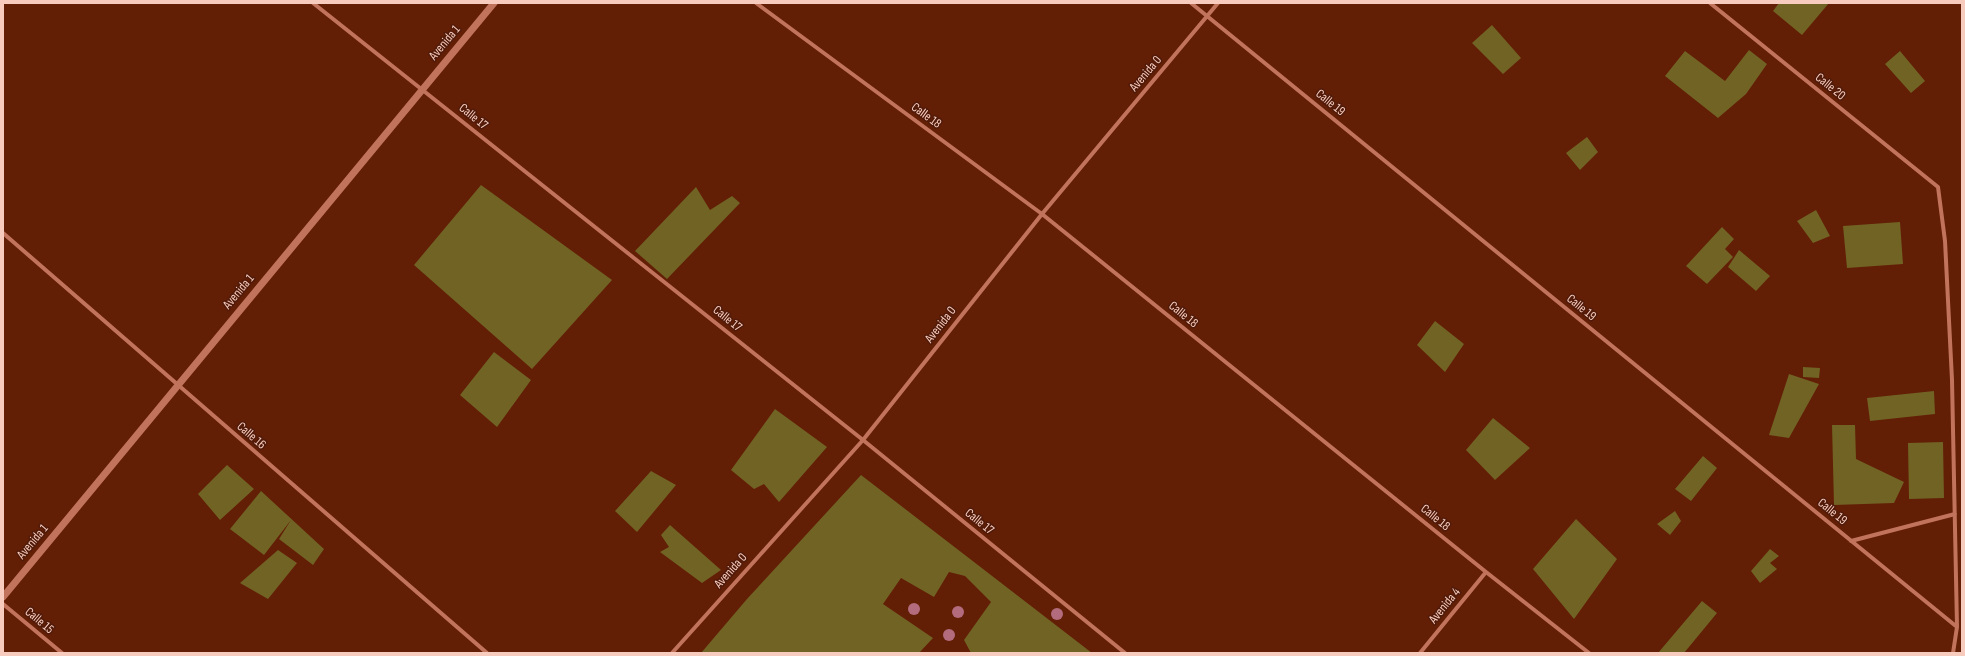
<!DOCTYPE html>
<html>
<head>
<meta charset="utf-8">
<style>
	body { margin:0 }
	#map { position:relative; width:1965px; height:656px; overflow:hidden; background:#631e06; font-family:"Sofia Sans Condensed",sans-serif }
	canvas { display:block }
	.frame { position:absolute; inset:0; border:4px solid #f7ccbf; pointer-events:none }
</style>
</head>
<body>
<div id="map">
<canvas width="1965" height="656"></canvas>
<div class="frame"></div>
</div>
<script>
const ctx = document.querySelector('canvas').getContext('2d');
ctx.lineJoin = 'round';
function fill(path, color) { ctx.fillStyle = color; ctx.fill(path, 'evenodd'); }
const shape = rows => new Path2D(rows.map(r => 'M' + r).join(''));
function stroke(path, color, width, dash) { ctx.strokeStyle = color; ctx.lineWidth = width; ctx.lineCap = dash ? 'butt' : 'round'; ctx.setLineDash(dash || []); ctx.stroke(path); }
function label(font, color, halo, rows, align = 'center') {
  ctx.font = font + ' "Sofia Sans Condensed",sans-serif'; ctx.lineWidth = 3; ctx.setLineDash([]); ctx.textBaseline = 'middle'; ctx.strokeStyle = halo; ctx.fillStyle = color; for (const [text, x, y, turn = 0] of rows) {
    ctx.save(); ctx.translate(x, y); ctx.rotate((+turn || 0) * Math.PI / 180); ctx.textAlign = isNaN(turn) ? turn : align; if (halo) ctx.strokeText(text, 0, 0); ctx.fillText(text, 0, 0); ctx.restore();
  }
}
fill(shape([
	[1779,3,1829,3,1802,35,1773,11],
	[1492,25,1521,58,1503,74,1472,43],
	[1749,50,1767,64,1746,94,1718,118,1665,76,1685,51,1725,81],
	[1900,51,1925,81,1911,93,1885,64],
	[1587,137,1598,152,1580,170,1566,153],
	[481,185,612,280,532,369,414,265],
	[696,187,710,210,732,196,740,203,667,279,635,251],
	[1816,210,1830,236,1813,243,1797,221],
	[1900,222,1903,264,1847,268,1843,226],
	[1722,227,1734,239,1725,249,1733,257,1707,284,1686,266],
	[1739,250,1770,276,1756,291,1728,267],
	[1435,321,1464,344,1445,372,1417,345],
	[494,352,531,380,497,427,460,395],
	[1803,367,1820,368,1819,378,1803,377],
	[1789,374,1819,384,1789,438,1769,435],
	[1934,391,1935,414,1870,421,1867,398],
	[775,409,827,447,779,502,764,484,754,489,731,470],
	[1493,418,1530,448,1495,480,1466,450],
	[1832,425,1855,425,1856,459,1904,482,1894,503,1834,505],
	[1943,442,1944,498,1909,499,1908,443],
	[1703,456,1717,468,1691,501,1675,489],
	[227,465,254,489,220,520,198,494],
	[651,471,676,485,637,532,615,511],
	[861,475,974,562,1092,653,971,653,964,640,991,602,965,576,949,572,934,597,901,578,883,604,933,638,919,653,701,653,747,599],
	[261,491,324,549,313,565,279,539,291,520,264,555,230,529],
	[1675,511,1681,521,1670,535,1657,524],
	[1576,519,1617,559,1574,619,1533,569],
	[670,525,721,570,702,583,660,552,669,547,661,535],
	[1770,549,1779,556,1770,563,1777,569,1760,583,1751,571],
	[278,550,297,563,268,599,240,583],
	[1702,601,1717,613,1684,653,1658,653]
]), '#706324');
stroke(shape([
	[313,3,863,440,1125,653],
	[756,3,1042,214,1486,572,1589,653],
	[1191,3,1957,627],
	[1710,3,1938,187,1945,241,1952,380,1957,627,1953,653],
	[3,233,487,653],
	[1851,541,1955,514],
	[3,604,62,653],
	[672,653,863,440,1042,214,1218,3],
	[1420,653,1486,572]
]), '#c1735b', 4);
stroke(shape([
	[3,597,494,3]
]), '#c1735b', 7);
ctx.fillStyle = '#b36c7d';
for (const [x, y] of [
	[914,609],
	[958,612],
	[1057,614],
	[949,635]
]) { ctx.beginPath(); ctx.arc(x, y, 6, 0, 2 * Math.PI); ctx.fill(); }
label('13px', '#f7ccbf', '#501b0a', [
	["Avenida 1",445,43,-50],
	["Avenida 0",1146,74,-50],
	["Calle 20",1830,87,39],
	["Calle 19",1330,103,39],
	["Calle 18",926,116,36],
	["Calle 17",473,117,39],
	["Avenida 1",239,292,-50],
	["Calle 19",1581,308,39],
	["Calle 18",1183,315,39],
	["Calle 17",727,319,39],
	["Avenida 0",941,325,-52],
	["Calle 16",251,436,41],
	["Calle 19",1832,512,39],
	["Calle 18",1435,518,39],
	["Calle 17",979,522,39],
	["Avenida 1",33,542,-50],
	["Avenida 0",731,571,-48],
	["Avenida 4",1445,606,-51],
	["Calle 15",39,621,40]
]);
</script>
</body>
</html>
